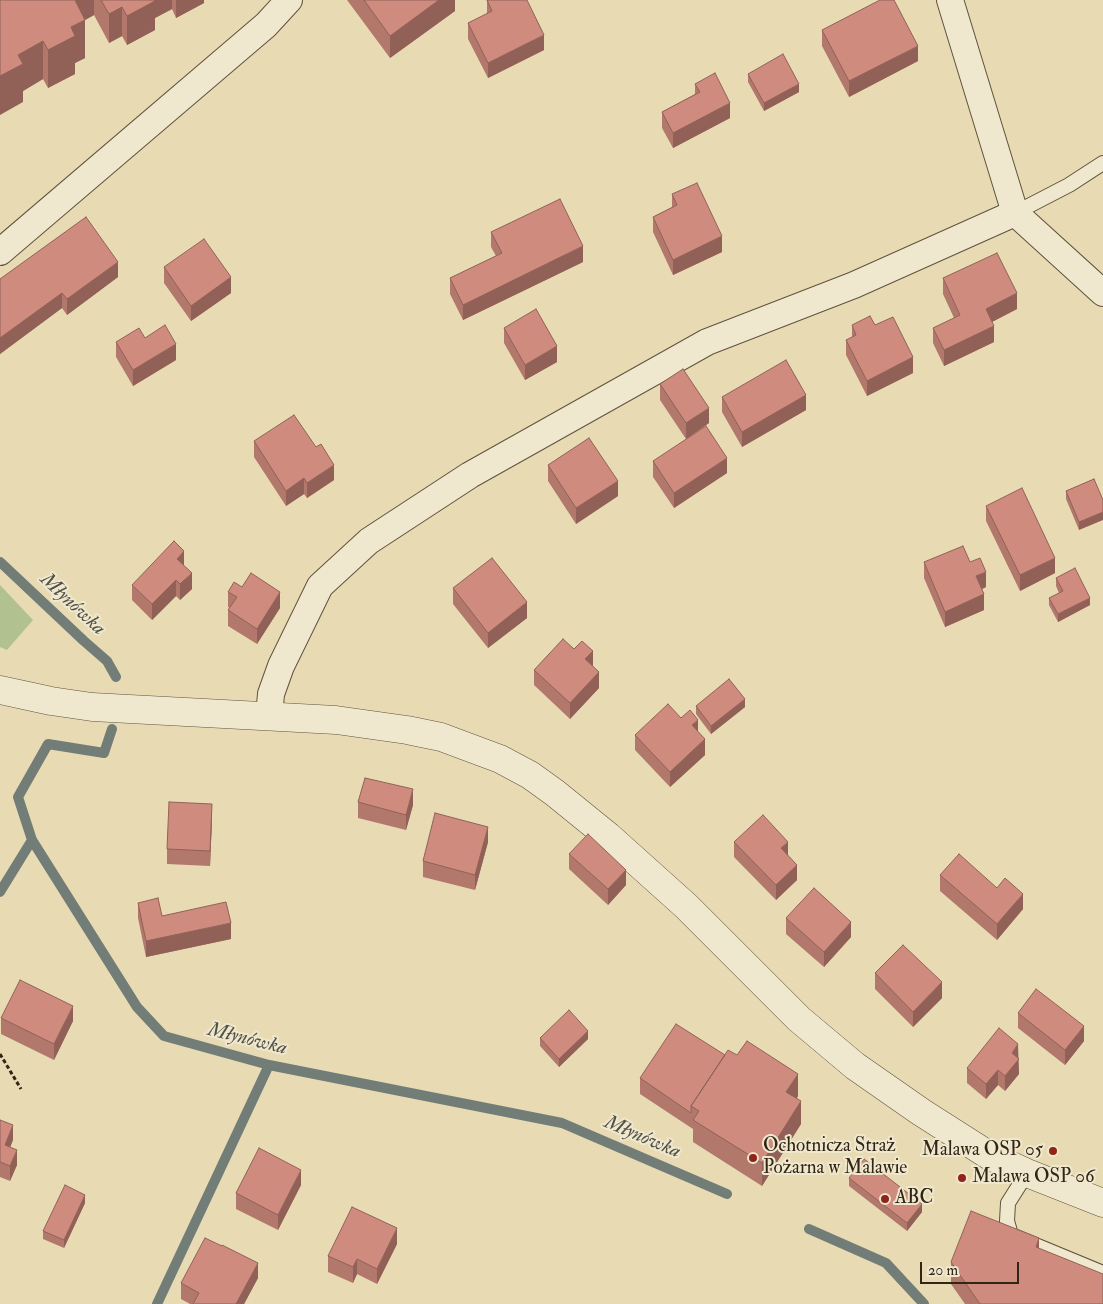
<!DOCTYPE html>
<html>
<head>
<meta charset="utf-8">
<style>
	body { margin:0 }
	#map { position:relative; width:1103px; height:1304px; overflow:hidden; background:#e8dbb4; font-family:"IM FELL Double Pica",serif }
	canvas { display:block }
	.scale { position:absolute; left:920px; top:1262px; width:99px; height:22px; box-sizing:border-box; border:2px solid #312515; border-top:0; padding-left:6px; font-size:15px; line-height:18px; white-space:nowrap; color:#312515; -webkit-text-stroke:4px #f0e8ce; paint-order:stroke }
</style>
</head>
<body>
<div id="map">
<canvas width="1103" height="1304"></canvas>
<div class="scale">20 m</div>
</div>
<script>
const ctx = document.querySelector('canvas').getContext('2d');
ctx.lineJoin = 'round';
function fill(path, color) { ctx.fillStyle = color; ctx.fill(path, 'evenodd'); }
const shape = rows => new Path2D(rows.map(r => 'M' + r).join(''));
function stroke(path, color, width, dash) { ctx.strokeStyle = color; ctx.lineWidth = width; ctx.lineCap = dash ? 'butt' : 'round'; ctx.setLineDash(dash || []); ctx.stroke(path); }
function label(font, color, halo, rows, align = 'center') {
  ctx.font = font + ' "IM FELL Double Pica",serif'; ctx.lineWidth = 4; ctx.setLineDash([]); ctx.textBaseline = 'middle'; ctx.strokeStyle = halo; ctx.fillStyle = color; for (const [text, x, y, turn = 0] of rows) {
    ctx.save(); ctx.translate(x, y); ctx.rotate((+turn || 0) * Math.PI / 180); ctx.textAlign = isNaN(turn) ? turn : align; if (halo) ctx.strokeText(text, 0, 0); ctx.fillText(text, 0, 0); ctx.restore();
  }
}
fill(shape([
	[0,585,33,620,7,650,0,647]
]), '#b2c190');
stroke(shape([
	[0,562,84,641,107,661,116,677],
	[112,729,104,753,48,744,18,797,32,840,137,1007,164,1036,269,1065,562,1123,727,1194],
	[0,892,32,840],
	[809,1229,886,1263,924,1304],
	[157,1304,269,1065]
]), '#727d77', 10);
const service = shape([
	[1015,213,1069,185,1103,163],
	[1027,1173,1008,1203,1007,1221,1011,1235,1103,1273]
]);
const minor = shape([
	[950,0,1015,213,1103,293],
	[0,252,266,25,289,0],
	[269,716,271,694,281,666,320,586,369,541,470,475,707,342,854,285,1015,213]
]);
const tertiary = shape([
	[0,690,51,701,92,707,336,720,407,730,441,737,500,759,530,775,555,793,608,836,686,906,799,1019,855,1066,921,1112,990,1156,1027,1173,1103,1203]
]);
stroke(service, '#5f523d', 16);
stroke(minor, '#5f523d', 28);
stroke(tertiary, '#5f523d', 29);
stroke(shape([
	[0,1054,21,1089]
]), '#312515', 3, [4, 2.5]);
stroke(service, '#f0e8ce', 14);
stroke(minor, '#f0e8ce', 26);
stroke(tertiary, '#f0e8ce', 28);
fill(shape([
	[0,0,204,0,204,3,176,18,172,9,155,18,155,30,127,45,122,36,109,43,94,15,85,20,85,58,75,63,75,74,48,88,43,79,23,91,23,102],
	[347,0,455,0,455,11,390,58],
	[487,0,544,50,488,78,468,39,468,23,487,14],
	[822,30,918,61,849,97,822,46],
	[748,74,799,92,764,111,748,82],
	[695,84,730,118,673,148,662,128,662,112,695,94],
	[672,194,722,252,673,275,653,232,653,217,672,207],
	[491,232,583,262,463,320,450,294,450,278,496,256,491,247],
	[164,267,231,293,191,321,164,283],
	[118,277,67,315,62,308,0,354,0,279],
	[943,278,1017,309,992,322,994,342,944,366,933,343,933,328,954,318,943,294],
	[852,325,875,325,913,373,867,396,846,355,846,340,852,337],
	[504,328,557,362,525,380,504,343],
	[145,338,176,360,133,386,116,357,116,342],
	[660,384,709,423,686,439,660,400],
	[722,397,806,410,742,447,722,412],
	[254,441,334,480,307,498,304,494,286,506,254,457],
	[653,461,727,473,674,508,653,477],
	[548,465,618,496,576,524,548,481],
	[1094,479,1079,530,1066,499,1066,491],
	[986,506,1055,573,1020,591,986,521],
	[924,562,970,562,986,587,982,589,984,610,945,627,924,578],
	[184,566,192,589,180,600,176,596,152,620,132,600,132,585],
	[1056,578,1090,605,1058,622,1049,605,1049,598,1059,593,1056,586],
	[453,588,527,618,488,648,453,604],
	[228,592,280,608,257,644,228,626,228,610,230,608,228,607],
	[593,666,599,688,570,719,534,685,534,670],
	[696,706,745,707,711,734,696,714],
	[681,718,698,732,705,755,670,787,635,750,635,735],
	[358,802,413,805,406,830,358,818],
	[212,819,210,866,167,864,167,849],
	[488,842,475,890,423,877,423,861],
	[734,842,788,855,797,880,776,900,734,857],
	[569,854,626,885,608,905,569,869],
	[940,875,997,888,1023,909,997,940,940,891],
	[138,903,162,916,231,939,146,957,138,918],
	[786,918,851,937,824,967,786,934],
	[875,973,942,998,913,1027,875,989],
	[1018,1013,1084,1041,1065,1065,1018,1028],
	[1,1018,73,1021,54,1060,1,1034],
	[540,1038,588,1039,559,1067,540,1046],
	[725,1055,798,1096,797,1098,801,1124,762,1186,693,1142,693,1129,640,1094,640,1078],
	[1018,1058,1019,1074,1005,1091,998,1085,986,1099,967,1083,967,1068],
	[0,1120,13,1140,10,1147,17,1165,10,1181,0,1177],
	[849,1178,922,1212,907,1231,849,1186],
	[301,1185,278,1230,236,1209,236,1193],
	[85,1203,64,1248,43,1239,43,1231],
	[397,1244,377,1284,357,1274,353,1283,328,1272,328,1256],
	[1039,1248,1103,1304,965,1304,951,1284,951,1262],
	[258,1278,244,1304,190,1304,181,1299,181,1283]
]), '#b2786c');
fill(shape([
	[69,0,94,0,94,15,85,20,85,58,75,63,75,74,48,88,48,50],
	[150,0,172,0,172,9,155,18,155,30,127,45,127,16],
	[176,0,204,0,204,3,176,18],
	[439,0,455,0,455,11,390,58,390,36],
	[122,7,122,36,109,43,109,14],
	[544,35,544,50,488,78,488,63],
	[43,41,43,79,23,91,23,102,0,115,0,76,18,55],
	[918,46,918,61,849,97,849,81],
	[799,84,799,92,764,111,764,103],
	[730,103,730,118,673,148,673,133],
	[722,236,722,252,673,275,673,260],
	[583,246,583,262,463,320,463,305],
	[118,262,118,277,67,315,67,299],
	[231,277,231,293,191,321,191,306],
	[62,293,62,308,0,354,0,338],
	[1017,293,1017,309,986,325,986,309],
	[994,326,994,342,944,366,944,350],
	[176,344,176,360,133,386,133,370],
	[557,346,557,362,525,380,525,365],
	[913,357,913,373,867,396,867,381],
	[806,395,806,410,742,447,742,432],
	[709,408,709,423,686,439,686,423],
	[727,458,727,473,674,508,674,493],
	[334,465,334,480,307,498,307,483],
	[304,478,304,494,286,506,286,491],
	[618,481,618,496,576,524,576,508],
	[1103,512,1103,520,1079,530,1079,522],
	[184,551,184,566,177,559],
	[1055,558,1055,573,1020,591,1020,575],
	[986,572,986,587,976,592,976,576],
	[192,573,192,589,180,600,180,584],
	[176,580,176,596,152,620,152,604],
	[280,592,280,608,257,644,257,629],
	[984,594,984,610,945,627,945,612],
	[1090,598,1090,605,1058,622,1058,614],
	[527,602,527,618,488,648,488,633],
	[593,651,593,667,585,659],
	[599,672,599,688,570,719,570,703],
	[745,699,745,707,711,734,711,726],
	[698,720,698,735,692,725],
	[705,739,705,755,670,787,670,772],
	[413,789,413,805,406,830,406,815],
	[212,804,212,819,210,866,210,851],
	[488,827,488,842,475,890,475,875],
	[788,842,788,857,781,848],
	[797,865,797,880,776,900,776,885],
	[626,870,626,885,608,905,608,889],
	[1023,894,1023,909,997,940,997,924],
	[851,922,851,937,824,967,824,952],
	[231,923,231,939,146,957,146,941],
	[942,982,942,998,913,1027,913,1012],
	[73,1006,73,1021,54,1060,54,1044],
	[1084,1026,1084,1041,1065,1065,1065,1050],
	[588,1031,588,1039,559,1067,559,1059],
	[1018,1044,1019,1074,1005,1091,1005,1076,1012,1053],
	[998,1070,998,1085,986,1099,986,1084],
	[798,1074,798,1096,786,1114,786,1092],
	[801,1101,801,1124,762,1186,762,1163],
	[13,1125,13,1140,5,1160,5,1145],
	[17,1150,17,1165,10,1181,10,1166],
	[301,1170,301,1185,278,1230,278,1215],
	[85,1195,85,1203,64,1248,64,1240],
	[922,1204,922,1212,907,1231,907,1223],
	[397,1228,397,1244,377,1284,377,1269],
	[1039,1238,1039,1261,1036,1247],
	[357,1259,357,1274,353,1283,353,1267],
	[258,1263,258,1278,244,1304,236,1304]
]), '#916158');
const building = shape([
	[0,0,75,0,85,20,71,27,75,36,48,50,43,41,18,55,23,64,0,76,0,0],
	[101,0,154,0,155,1,127,16,122,7,109,14,101,0],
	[364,0,439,0,390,36,364,0],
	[487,0,527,0,544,35,488,63,468,23,492,11,487,0],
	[880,0,894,0,918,46,849,81,822,30,880,0],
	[783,54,799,84,764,103,748,74,783,54],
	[715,73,730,103,673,133,662,112,700,92,695,84,715,73],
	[697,183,722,236,673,260,653,217,677,205,672,194,697,183],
	[560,199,583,246,463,305,450,278,502,253,491,232,560,199],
	[86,217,118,262,67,299,62,293,0,338,0,279,86,217],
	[204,239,231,277,191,306,164,267,204,239],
	[997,253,1017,293,986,309,994,326,944,350,933,328,960,315,943,278,997,253],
	[536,309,557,346,525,365,504,328,536,309],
	[870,316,875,325,893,317,913,357,867,381,846,340,856,335,852,325,870,316],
	[165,325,176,344,133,370,116,342,139,328,145,338,165,325],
	[786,360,806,395,742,432,722,397,786,360],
	[683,369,709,408,686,423,660,384,683,369],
	[294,415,316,447,321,444,334,465,307,483,304,478,286,491,254,441,294,415],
	[706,426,727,458,674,493,653,461,706,426],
	[589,438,618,481,576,508,548,465,589,438],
	[1094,479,1103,500,1103,512,1079,522,1066,491,1094,479],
	[1022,488,1055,558,1020,575,986,506,1022,488],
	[174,541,184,551,177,559,192,573,180,584,176,580,152,604,132,585,174,541],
	[963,546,970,562,980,558,986,572,976,576,984,594,945,612,924,562,963,546],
	[492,558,527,602,488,633,453,588,492,558],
	[1075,568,1090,598,1058,614,1049,598,1063,591,1056,578,1075,568],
	[251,573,280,592,257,629,228,610,237,597,228,592,234,582,242,587,251,573],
	[563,639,574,649,582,641,593,651,585,659,599,672,570,703,534,670,563,639],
	[729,679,745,699,711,726,696,706,729,679],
	[668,704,681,718,690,710,698,720,692,725,705,739,670,772,635,735,668,704],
	[365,778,413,789,406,815,358,802,365,778],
	[169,802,212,804,210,851,167,849,169,802],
	[435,813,488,827,475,875,423,861,435,813],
	[763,815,788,842,781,848,797,865,776,885,734,842,763,815],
	[588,834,626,870,608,889,569,854,588,834],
	[959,854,997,888,1005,878,1023,894,997,924,940,875,959,854],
	[814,888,851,922,824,952,786,918,814,888],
	[158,898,162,916,226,902,231,923,146,941,138,903,158,898],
	[903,945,942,982,913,1012,875,973,903,945],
	[20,980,73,1006,54,1044,1,1018,20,980],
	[1036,989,1084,1026,1065,1050,1018,1013,1036,989],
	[569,1010,588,1031,559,1059,540,1038,569,1010],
	[676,1024,725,1055,691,1106,691,1113,640,1078,676,1024],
	[999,1028,1018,1044,1012,1053,1019,1059,1005,1076,998,1070,986,1084,967,1068,999,1028],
	[747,1041,798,1074,786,1092,801,1101,762,1163,693,1120,699,1111,691,1106,728,1050,737,1055,747,1041],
	[0,1120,13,1125,5,1145,17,1150,10,1166,0,1162,0,1120],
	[259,1148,301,1170,278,1215,236,1193,259,1148],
	[864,1159,922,1204,907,1223,849,1178,864,1159],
	[65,1185,85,1195,64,1240,43,1231,65,1185],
	[352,1207,397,1228,377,1269,357,1259,353,1267,328,1256,352,1207],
	[971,1211,1039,1238,1036,1247,1103,1274,1103,1304,980,1304,951,1262,971,1211],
	[205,1238,222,1246,222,1245,258,1263,236,1304,193,1304,199,1293,181,1283,205,1238]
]);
fill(building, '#cf8b7e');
stroke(building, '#916158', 1);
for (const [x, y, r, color] of [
	[1053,1151,5,"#8f2418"],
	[753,1158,5,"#8f2418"],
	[962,1178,5,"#8f2418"],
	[885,1199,5,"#8f2418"]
]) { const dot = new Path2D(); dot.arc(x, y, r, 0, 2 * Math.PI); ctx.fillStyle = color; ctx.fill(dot); stroke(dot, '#f0e8ce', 2); }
label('19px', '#312515', '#f0e8ce', [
	["Ochotnicza Straż",763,1147],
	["Pożarna w Malawie",763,1169],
	["Malawa OSP 05",1043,1151,"right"],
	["Malawa OSP 06",972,1178],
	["ABC",895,1199]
], 'left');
label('italic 20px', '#525146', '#f0e8ce', [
	["Młynówka",72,605,43],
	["Młynówka",247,1040,14],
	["Młynówka",642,1138,23]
]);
</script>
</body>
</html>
